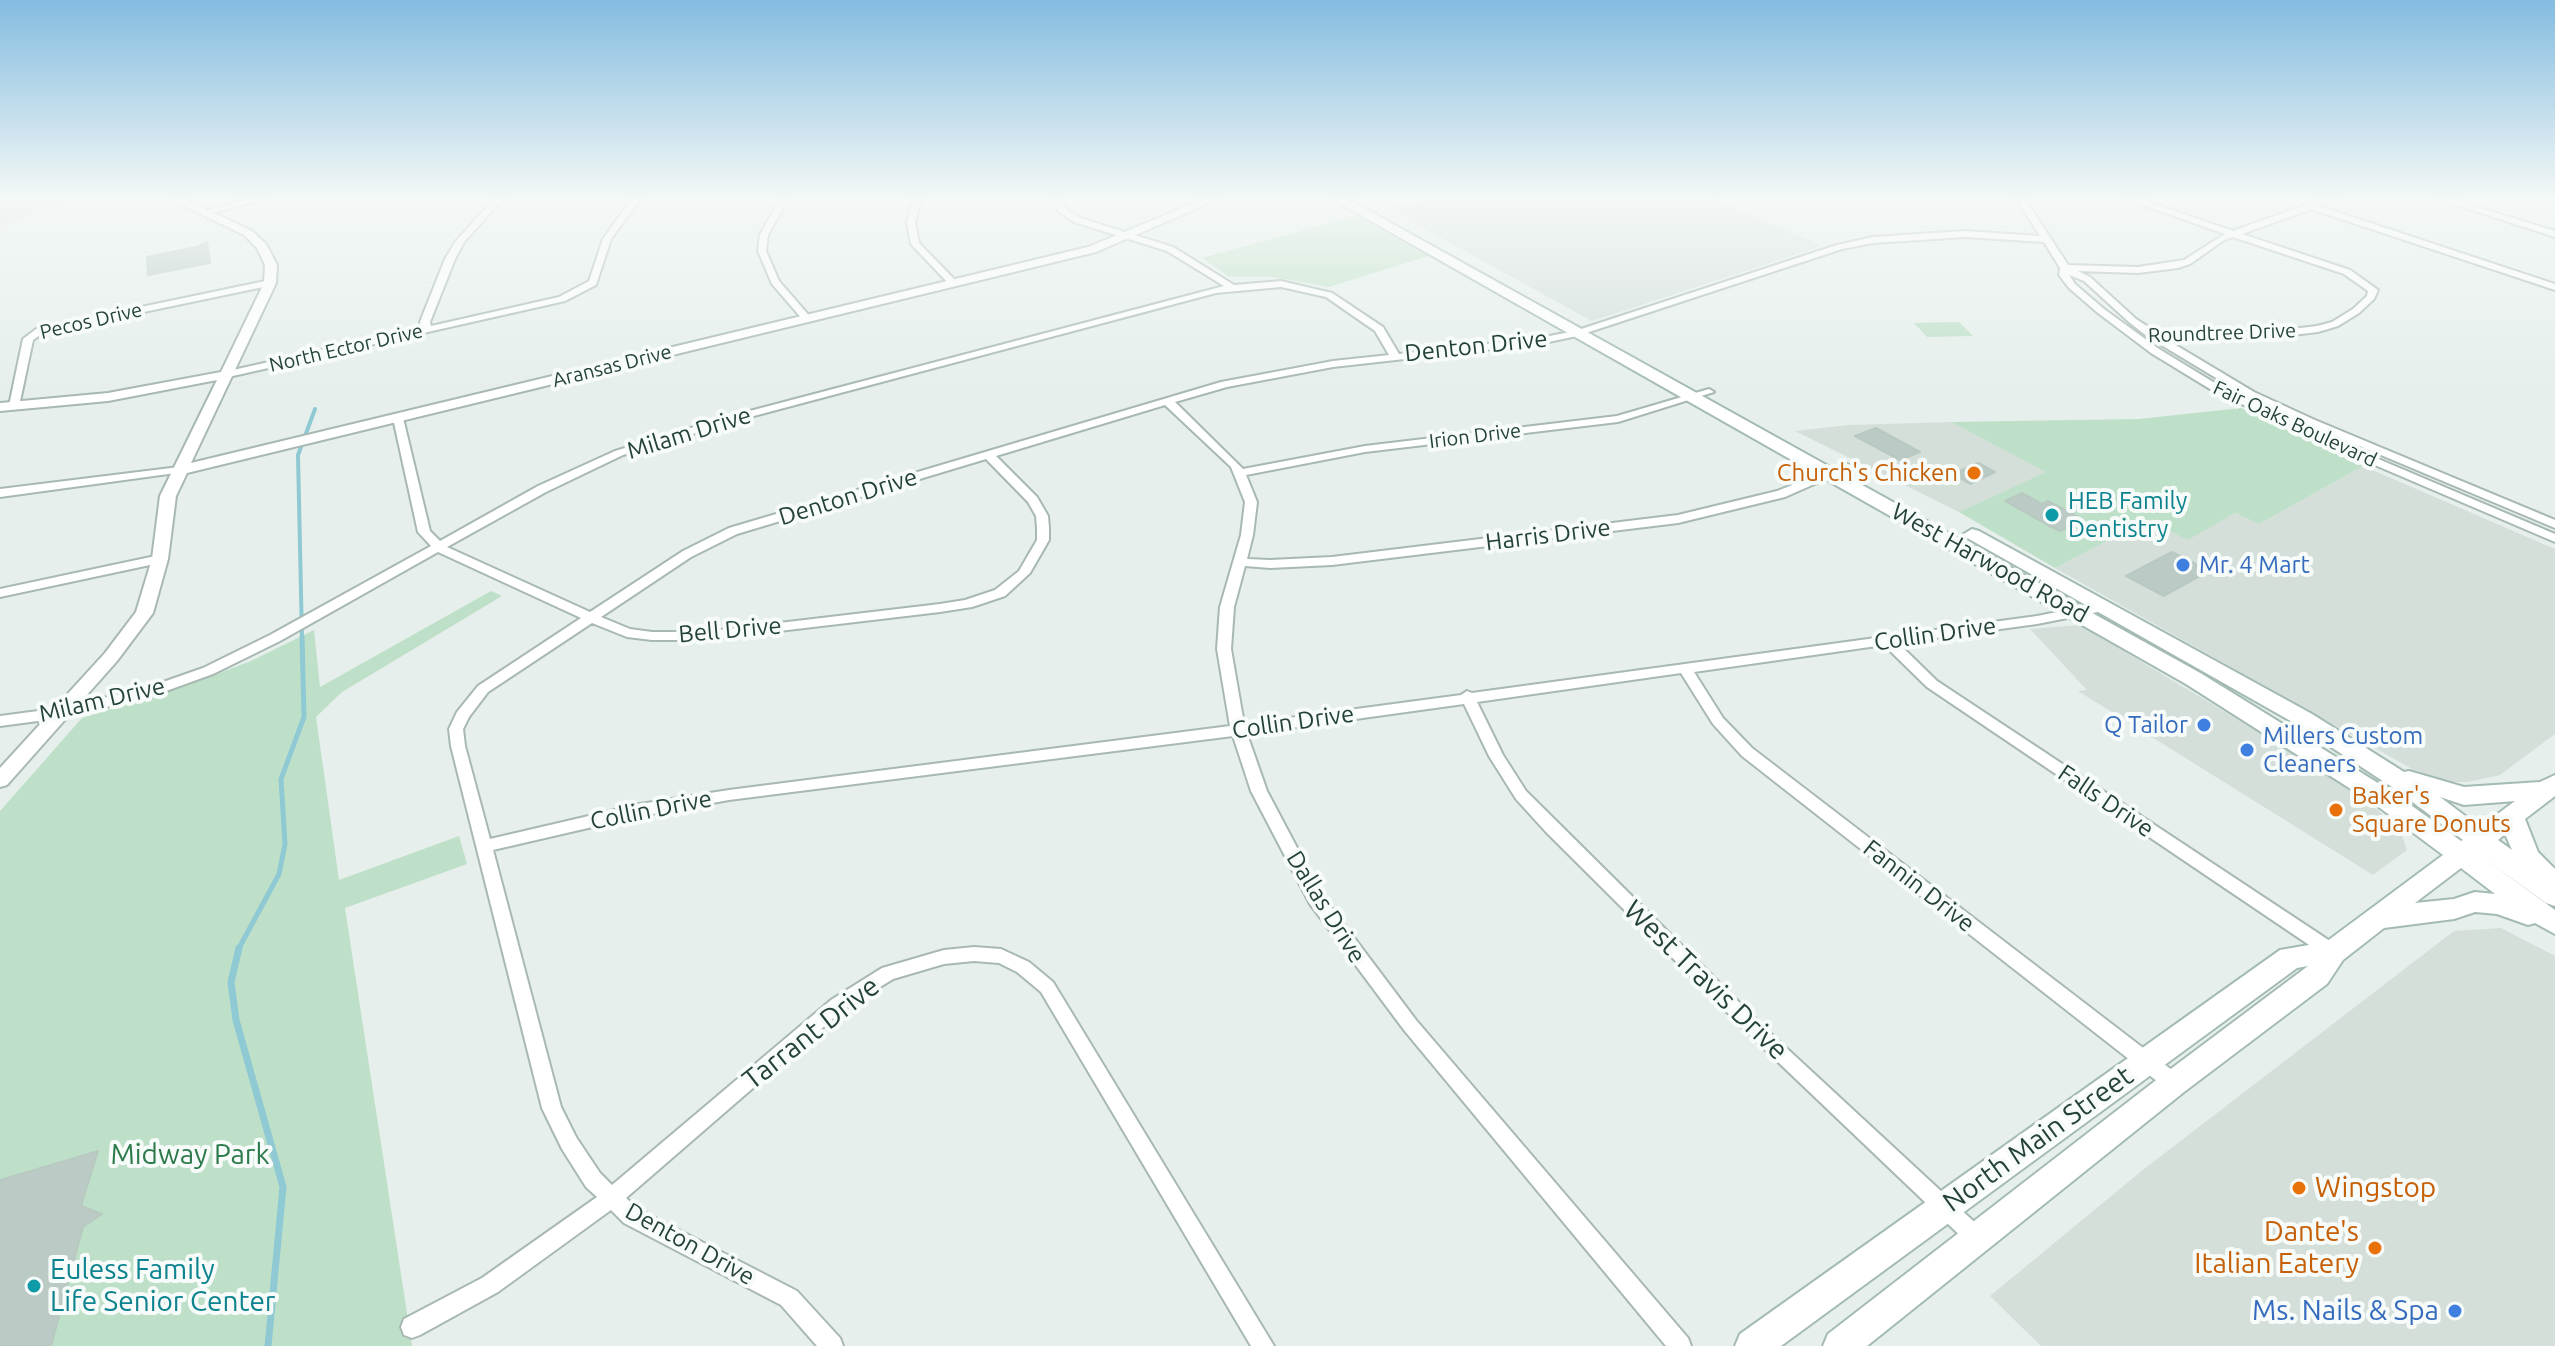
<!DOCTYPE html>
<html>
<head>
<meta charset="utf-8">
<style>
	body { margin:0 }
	canvas { display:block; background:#e6efeb }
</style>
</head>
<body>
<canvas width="2555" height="1346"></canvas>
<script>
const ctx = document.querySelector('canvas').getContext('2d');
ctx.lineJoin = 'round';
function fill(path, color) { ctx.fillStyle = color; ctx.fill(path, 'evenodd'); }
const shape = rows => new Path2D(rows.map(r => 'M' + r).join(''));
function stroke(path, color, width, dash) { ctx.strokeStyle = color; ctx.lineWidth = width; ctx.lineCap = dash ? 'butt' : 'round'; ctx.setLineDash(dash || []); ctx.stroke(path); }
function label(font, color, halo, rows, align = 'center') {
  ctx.font = font + ' Ubuntu,sans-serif'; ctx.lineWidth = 8; ctx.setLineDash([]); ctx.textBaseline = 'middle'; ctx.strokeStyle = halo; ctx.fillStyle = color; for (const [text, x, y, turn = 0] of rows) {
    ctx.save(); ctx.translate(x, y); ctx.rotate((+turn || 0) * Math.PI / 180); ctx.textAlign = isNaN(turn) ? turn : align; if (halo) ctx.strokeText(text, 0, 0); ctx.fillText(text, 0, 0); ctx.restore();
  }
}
fill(shape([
	[0,199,93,199,0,226],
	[1425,199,1715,199,1822,246,1592,321,1388,209],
	[1951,422,2047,472,1959,512,1795,431,1849,425],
	[2363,466,2555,549,2555,734,2500,775,2468,782,2445,782,2412,769,2055,568,2147,520,2188,539,2235,513,2259,524],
	[2080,625,2302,758,2379,811,2402,836,2407,850,2373,875,2078,691,2087,690,2030,629],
	[2501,928,2555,956,2555,1346,2041,1346,1990,1296,2144,1169,2454,931]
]), '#d4dfda');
fill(shape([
	[1356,216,1428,256,1329,287,1272,277,1229,277,1202,258],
	[1959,322,1973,336,1927,337,1914,323],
	[2241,408,2363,466,2259,524,2235,513,2188,540,2147,520,2055,568,1959,512,2046,472,1951,422,2139,419],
	[491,591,502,596,342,692,316,717,339,880,459,836,467,864,345,908,412,1346,0,1346,0,811,82,718,177,689,251,661,314,630,320,687]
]), '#bfe0c8');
stroke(shape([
	[302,638,298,455,315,409]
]), '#8ec9d4', 4);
stroke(shape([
	[238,950,279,874,285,844,281,779,304,717,302,636]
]), '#8ec9d4', 5);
stroke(shape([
	[239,948,231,982,236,1020,283,1187,268,1346]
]), '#8ec9d4', 7);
const building = shape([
	[207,242,210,263,148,275,147,257,197,247,207,242],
	[1876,428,1920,452,1900,460,1855,436,1876,428],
	[1978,463,1995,472,1970,484,1953,474,1978,463],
	[2022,493,2042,504,2048,501,2084,520,2060,531,2049,526,2005,501,2022,493],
	[2172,552,2209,571,2164,596,2126,576,2172,552],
	[98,1151,81,1206,102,1214,83,1227,51,1346,0,1346,0,1180,98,1151]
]);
fill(building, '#bbcac4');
stroke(building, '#b8c9c2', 2);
const minor = shape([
	[248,199,264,199,205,215,201,212,248,199],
	[494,199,503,199,464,242,455,259,430,322,431,326,559,297,589,281,603,239,632,199,640,199,611,239,596,285,565,301,224,378,219,375,224,372,421,328,420,322,445,259,456,241,494,199],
	[780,199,788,199,768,235,766,251,779,281,812,319,807,322,804,321,772,284,758,251,760,235,780,199],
	[913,199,921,199,915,222,919,243,956,281,956,285,950,285,911,244,907,222,913,199],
	[1053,199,1061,199,1065,208,1080,218,1173,247,1234,285,1281,281,1332,293,1383,327,1399,354,1539,338,1575,331,1837,245,1873,237,1965,231,2040,236,2017,199,2025,199,2068,265,2138,267,2184,260,2225,234,2127,199,2140,199,2233,231,2322,199,2335,199,2319,206,2555,284,2555,290,2311,209,2242,234,2350,270,2378,290,2374,299,2359,313,2338,326,2318,332,2267,338,2164,338,2254,392,2315,420,2555,520,2555,528,2307,424,2246,396,2148,337,2130,323,2084,281,2069,275,2075,284,2104,309,2159,349,2218,385,2343,444,2555,534,2555,542,2335,448,2210,389,2151,353,2098,313,2069,288,2059,275,2060,268,2044,242,1965,237,1873,243,1842,249,1577,336,1539,344,1333,367,1227,387,1175,402,1243,469,1365,446,1617,416,1709,389,1714,392,1618,422,1365,452,1246,475,1257,502,1253,535,1247,559,1270,560,1332,557,1678,515,1777,491,1843,465,1847,464,1853,467,1785,497,1678,523,1332,565,1270,568,1245,566,1234,607,1231,649,1244,724,1461,695,1467,691,1472,693,2037,616,2103,603,2110,607,2108,610,2037,624,1898,643,1937,681,2339,947,2342,952,2339,957,2333,959,2327,957,1927,687,1884,645,1694,672,1723,718,1752,748,2181,1077,2183,1083,2181,1089,2174,1091,2167,1089,1742,756,1713,724,1681,673,1477,702,1503,755,1526,791,1768,1031,1983,1230,1986,1237,1983,1244,1976,1247,1969,1244,1756,1041,1546,832,1516,799,1489,756,1464,704,1247,734,1267,791,1322,895,1416,1020,1688,1338,1691,1346,1666,1346,1404,1030,1310,904,1251,791,1233,736,729,800,640,816,493,850,561,1107,576,1137,600,1173,612,1185,831,1000,882,968,944,950,974,947,1001,949,1029,962,1053,982,1274,1346,1251,1346,1041,992,1017,972,999,963,974,961,944,964,893,979,843,1010,626,1198,638,1209,797,1291,840,1338,843,1346,817,1346,781,1305,624,1223,611,1210,498,1292,420,1335,412,1338,404,1335,401,1327,404,1319,482,1278,597,1197,586,1187,562,1149,542,1108,451,746,449,729,457,712,478,686,581,618,438,552,280,641,213,674,155,695,61,718,0,726,0,716,61,708,146,688,203,668,270,635,431,546,418,532,393,418,394,416,402,416,403,418,430,531,440,541,538,486,615,451,727,417,1224,286,1167,251,1074,222,1058,211,1053,199],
	[2233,237,2344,274,2368,291,2367,296,2353,309,2332,322,2317,326,2267,332,2156,332,2136,319,2090,277,2078,271,2138,273,2178,268,2190,264,2224,240,2233,237],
	[1281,287,1326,297,1375,331,1389,355,1333,361,1221,382,729,528,683,551,590,612,447,547,546,492,623,455,735,421,1216,293,1281,287],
	[1165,405,1231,467,1245,502,1241,535,1220,607,1217,649,1230,726,729,790,640,804,490,839,465,746,463,729,469,717,488,692,592,623,627,637,652,640,703,640,940,612,972,607,1005,596,1030,573,1049,540,1049,528,1048,516,1037,497,996,456,1165,405],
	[986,459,1028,502,1036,516,1037,528,1037,540,1019,571,995,590,965,600,940,604,703,632,652,632,630,629,601,617,691,557,737,534,986,459],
	[2438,199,2451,199,2555,231,2555,237,2438,199],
	[270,280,275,283,273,285,43,333,33,340,19,406,14,409,9,406,23,339,36,329,270,280],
	[179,467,185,470,183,472,0,497,0,489,179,467],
	[160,555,166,559,164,562,0,597,0,589,160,555]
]);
const tertiary = shape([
	[170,199,185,199,252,231,266,244,277,265,276,283,191,463,1088,247,1204,199,1219,199,1096,252,187,473,176,496,168,559,153,613,117,661,7,785,0,787,0,768,105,653,136,612,152,559,160,496,217,380,108,401,0,411,0,403,108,393,221,372,264,283,265,265,257,248,244,235,170,199]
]);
const secondary = shape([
	[1332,199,1348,199,2202,674,2394,793,2461,841,2463,840,2398,791,2296,724,1962,535,1972,529,1979,531,2312,714,2404,772,2409,771,2464,787,2540,782,2555,775,2555,796,2525,819,2538,852,2555,869,2555,906,2546,903,2479,855,2555,910,2555,934,2535,923,2528,925,2497,914,2475,912,2454,919,2384,928,2343,960,2327,984,2184,1092,1867,1346,1823,1346,1828,1334,2164,1074,2308,966,2297,968,1781,1346,1735,1346,1740,1334,2280,950,2326,942,2443,855,2376,805,2186,684,1332,199],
	[2440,797,2464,805,2515,801,2480,827,2440,797],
	[2505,834,2512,850,2498,840,2505,834],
	[2461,868,2495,894,2475,892,2454,899,2415,903,2461,868]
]);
stroke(minor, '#a8b8b2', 4);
stroke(tertiary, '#a8b8b2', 4);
stroke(secondary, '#a4bbb3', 4);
fill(minor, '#fff');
fill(tertiary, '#fff');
fill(secondary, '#fff');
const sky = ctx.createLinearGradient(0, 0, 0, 388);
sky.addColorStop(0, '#84bce0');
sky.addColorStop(0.51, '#f4f8f6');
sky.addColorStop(1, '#f4f8f600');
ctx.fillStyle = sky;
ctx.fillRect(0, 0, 2555, 388);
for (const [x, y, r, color] of [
	[1974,473,8,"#e8710a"],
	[2052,515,8,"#0f9aa8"],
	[2183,565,8,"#3f7fe0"],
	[2204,725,8,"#3f7fe0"],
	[2247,750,8,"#3f7fe0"],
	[2336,810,8,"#e8710a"],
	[2299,1188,8,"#e8710a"],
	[2375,1248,8,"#e8710a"],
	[34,1286,8,"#0f9aa8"],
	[2455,1311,8,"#3f7fe0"]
]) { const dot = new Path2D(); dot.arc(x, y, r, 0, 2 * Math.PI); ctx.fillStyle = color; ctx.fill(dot); stroke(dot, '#f7fbf9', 3); }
label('20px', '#24423a', '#f7fbf9', [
	["Pecos Drive",91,321,-13],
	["Roundtree Drive",2222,333,-2],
	["North Ector Drive",346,348,-13],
	["Aransas Drive",612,366,-14],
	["Fair Oaks Boulevard",2295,424,25],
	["Irion Drive",1475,436,-7]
]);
label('24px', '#24423a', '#f7fbf9', [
	["Denton Drive",1476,346,-6],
	["Milam Drive",689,433,-17],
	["Denton Drive",848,497,-17],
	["Harris Drive",1548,535,-7],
	["West Harwood Road",1990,563,29],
	["Bell Drive",730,630,-5],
	["Collin Drive",1935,634,-8],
	["Milam Drive",102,700,-13],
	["Collin Drive",1293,722,-8],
	["Falls Drive",2106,801,34],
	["Collin Drive",651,810,-11],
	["Fannin Drive",1919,886,38],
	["Dallas Drive",1326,907,58],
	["Denton Drive",690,1244,29]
]);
label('24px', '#c56008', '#f7fbf9', [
	["Church's Chicken",1958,473],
	["Baker's",2352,796,"left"],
	["Square Donuts",2352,824,"left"]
], 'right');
label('24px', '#0d838f', '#f7fbf9', [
	["HEB Family",2068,501],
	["Dentistry",2068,529]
], 'left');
label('24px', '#366cbe', '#f7fbf9', [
	["Mr. 4 Mart",2199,565],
	["Q Tailor",2188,725,"right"],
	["Millers Custom",2263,736],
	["Cleaners",2263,764]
], 'left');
label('28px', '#24423a', '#f7fbf9', [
	["West Travis Drive",1706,980,44],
	["Tarrant Drive",811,1033,-38],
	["North Main Street",2038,1139,-36]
]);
label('28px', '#2d7a4b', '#f7fbf9', [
	["Midway Park",190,1155]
]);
label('28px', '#c56008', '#f7fbf9', [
	["Wingstop",2315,1188],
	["Dante's",2359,1232,"right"],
	["Italian Eatery",2359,1264,"right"]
], 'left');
label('28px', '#0d838f', '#f7fbf9', [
	["Euless Family",50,1270],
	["Life Senior Center",50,1302]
], 'left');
label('28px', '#366cbe', '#f7fbf9', [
	["Ms. Nails & Spa",2439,1311]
], 'right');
</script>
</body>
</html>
